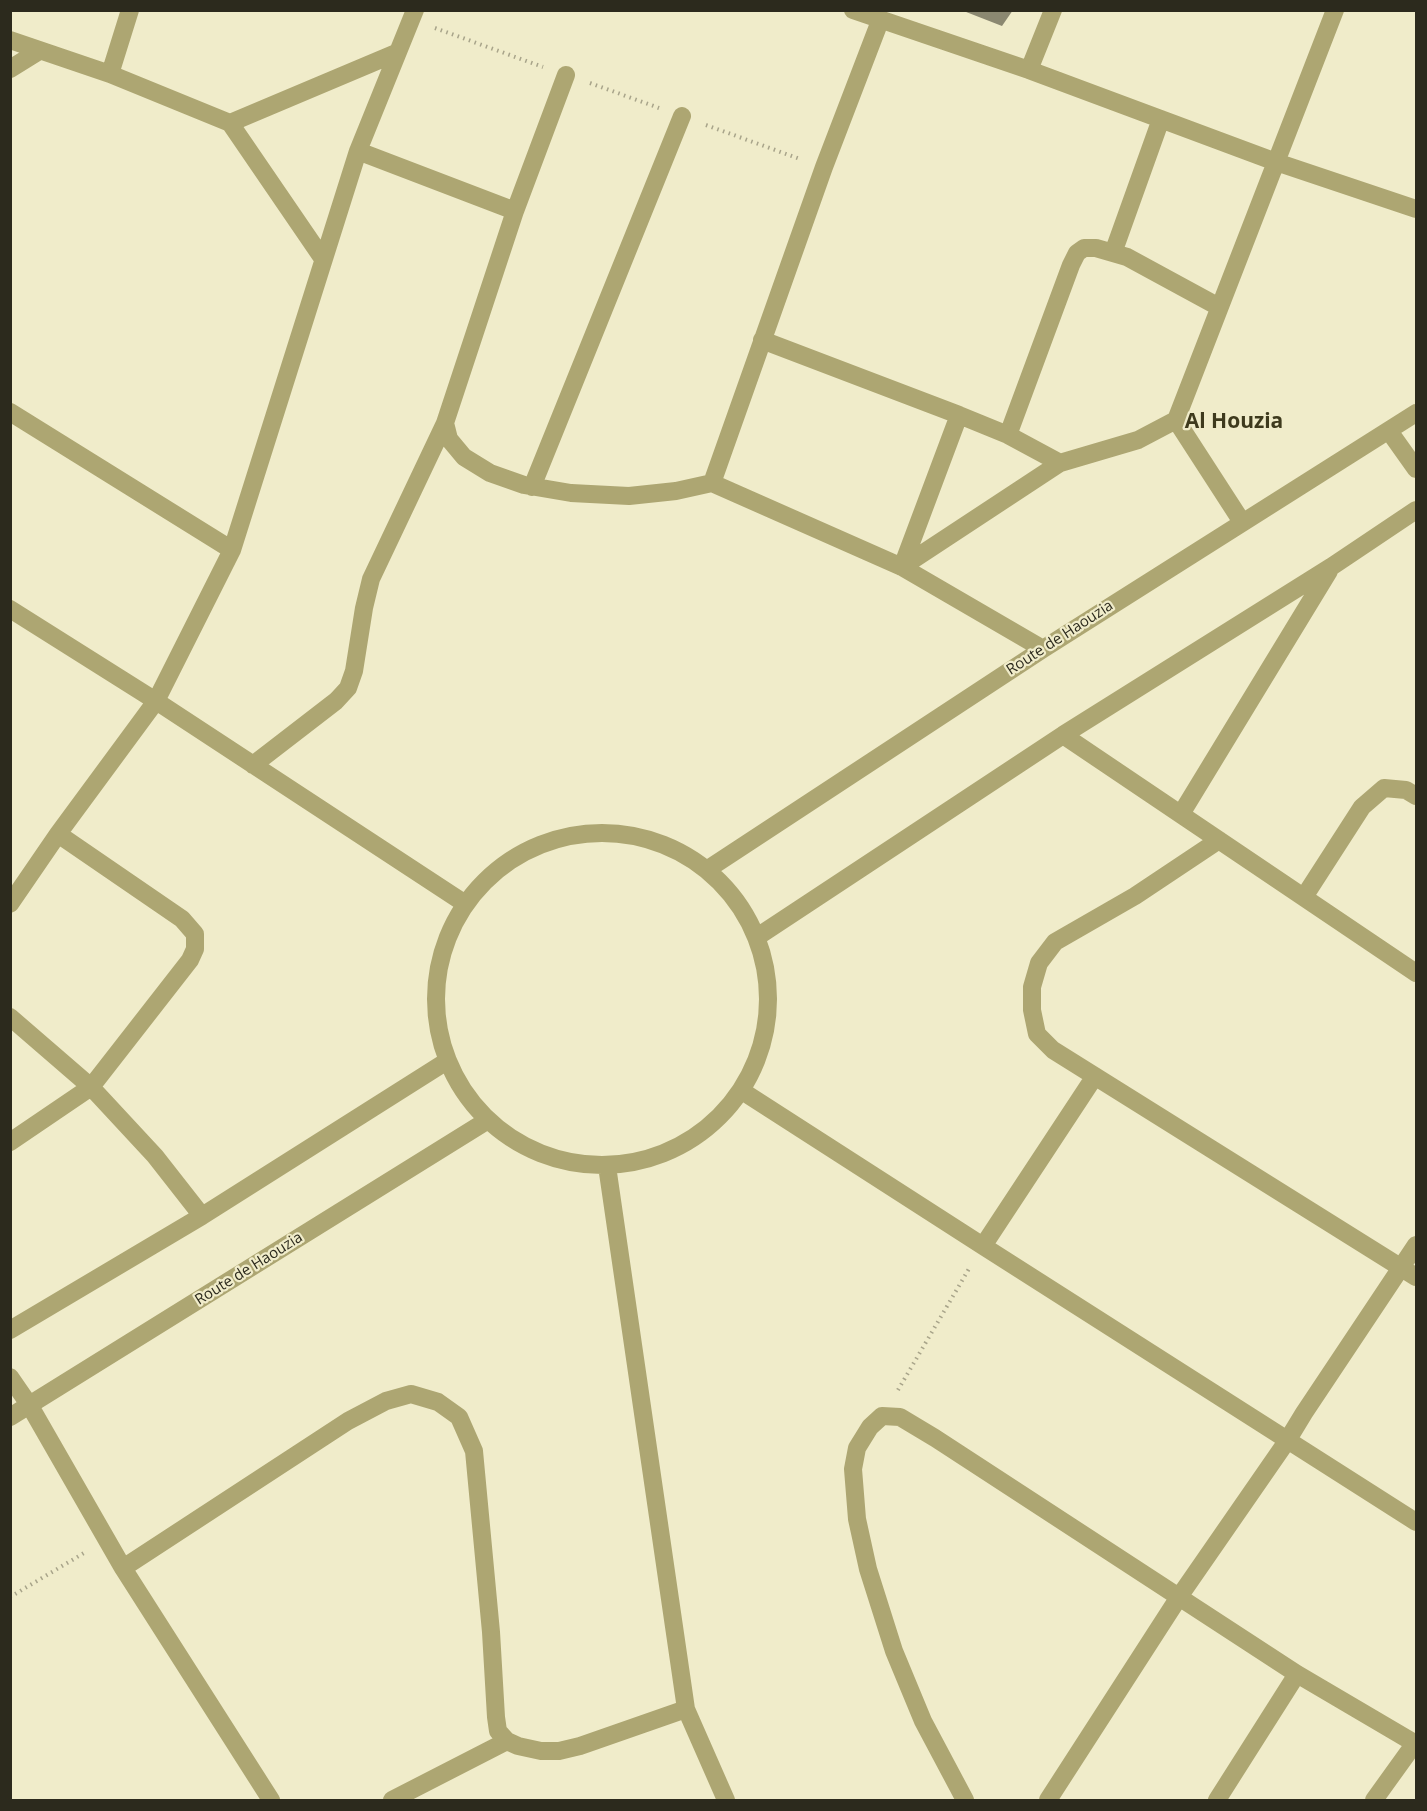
<!DOCTYPE html>
<html>
<head>
<meta charset="utf-8">
<style>
	body { margin:0 }
	#map { position:relative; width:1427px; height:1811px; overflow:hidden; background:#f0ecca; font-family:"Open Sans",sans-serif }
	canvas { display:block }
	.frame { position:absolute; inset:0; border:12px solid #2c2a1d; pointer-events:none }
</style>
</head>
<body>
<div id="map">
<canvas width="1427" height="1811"></canvas>
<div class="frame"></div>
</div>
<script>
const ctx = document.querySelector('canvas').getContext('2d');
ctx.lineJoin = 'round';
const shape = rows => new Path2D(rows.map(r => 'M' + r).join(''));
function stroke(path, color, width, dash) { ctx.strokeStyle = color; ctx.lineWidth = width; ctx.lineCap = dash ? 'butt' : 'round'; ctx.setLineDash(dash || []); ctx.stroke(path); }
function fill(path, color) { ctx.fillStyle = color; ctx.fill(path, 'evenodd'); }
function label(font, color, halo, rows, align = 'center') {
  ctx.font = font + ' "Open Sans",sans-serif'; ctx.lineWidth = 4.5; ctx.setLineDash([]); ctx.textBaseline = 'middle'; ctx.strokeStyle = halo; ctx.fillStyle = color; for (const [text, x, y, turn = 0] of rows) {
    ctx.save(); ctx.translate(x, y); ctx.rotate((+turn || 0) * Math.PI / 180); ctx.textAlign = isNaN(turn) ? turn : align; if (halo) ctx.strokeText(text, 0, 0); ctx.fillText(text, 0, 0); ctx.restore();
  }
}
stroke(shape([
	[435,28,543,67],
	[590,83,659,108],
	[706,125,800,159],
	[898,1390,970,1267],
	[10,1597,84,1553]
]), '#a8a48a', 4, [1.5, 4.5]);
stroke(shape([
	[853,10,1029,70,1276,162,1416,209],
	[10,40,110,74,230,123,323,259],
	[10,69,39,51],
	[1029,70,1053,10],
	[110,74,130,10],
	[230,123,396,53],
	[358,151,515,211],
	[1113,253,1161,119],
	[762,340,959,415],
	[10,412,232,550],
	[1176,420,1242,522],
	[445,423,449,439,464,457,490,473,524,485,571,493,629,496,676,491,712,483,902,567,1043,649],
	[1389,431,1416,469],
	[1008,435,1071,265,1077,253,1084,248,1096,248,1127,257,1219,307],
	[712,483,824,167,880,21],
	[532,487,682,116],
	[902,567,1060,463,1138,440,1176,420,1335,10],
	[902,567,959,415,1008,435,1060,463],
	[10,609,156,701,464,903],
	[1063,735,1416,973],
	[253,765,336,701,348,688,354,671,364,608,371,579,445,423,515,211,566,75],
	[1181,814,1329,571],
	'436 999a166 166 0 1 1 332 0a166 166 0 1 1-332 0Z',
	[1219,840,1135,896,1055,942,1039,963,1032,987,1032,1010,1037,1034,1053,1050,1416,1277],
	[708,869,1043,649,1416,413],
	[1304,897,1362,807,1384,788,1406,790,1416,796],
	[10,904,58,834,156,701,232,550,358,151,415,10],
	[757,937,1063,735,1331,567,1416,510],
	[10,1017,91,1087,155,1156,202,1216],
	[742,1091,983,1246,1416,1522],
	[10,1142,91,1087,190,960,195,949,195,934,182,919,58,834],
	[607,1166,686,1709,726,1800],
	[983,1246,1095,1076],
	[10,1330,202,1216,447,1061],
	[10,1377,30,1406,123,1568,271,1800],
	[10,1417,488,1120],
	[123,1568,348,1421,386,1401,411,1394,438,1402,459,1417,474,1451,491,1632,496,1717,498,1731,507,1741,518,1746,541,1751,559,1751,580,1746,686,1709],
	[392,1800,507,1741],
	[965,1800,923,1721,894,1651,868,1569,857,1519,853,1469,857,1448,870,1427,882,1416,900,1417,935,1438,1297,1674,1416,1744],
	[1048,1800,1179,1597,1287,1441,1304,1413,1416,1245],
	[1217,1800,1297,1674],
	[1374,1800,1415,1743]
]), '#ada672', 18);
fill(shape([
	[961,10,1013,10,1002,26]
]), '#8b8871');
label('15px', '#2c2a1d', '#f0ecca', [
	["Route de Haouzia",1060,638,-33],
	["Route de Haouzia",249,1269,-32]
]);
label('bold 21px', '#3e3a1d', '#f0ecca', [
	["Al Houzia",1234,422]
]);
</script>
</body>
</html>
